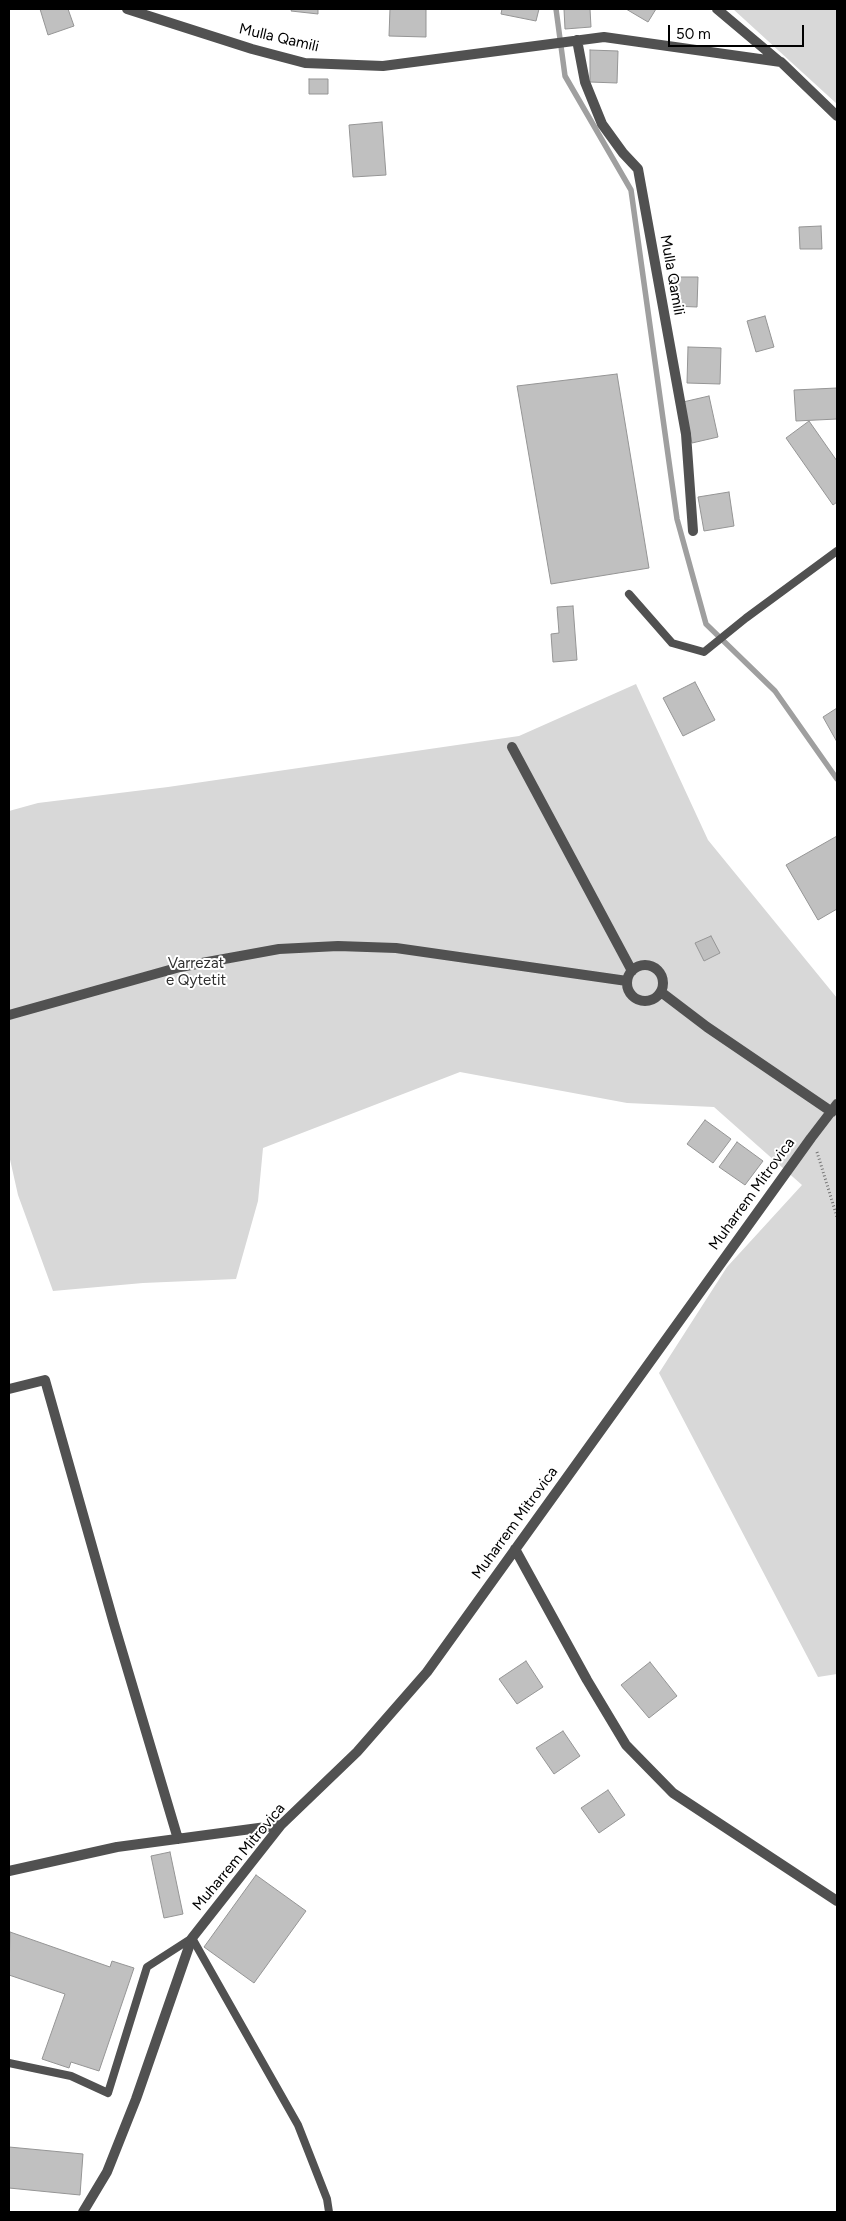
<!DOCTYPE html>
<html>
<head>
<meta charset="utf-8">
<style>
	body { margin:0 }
	#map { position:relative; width:846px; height:2221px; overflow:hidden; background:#fff; font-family:Figtree,sans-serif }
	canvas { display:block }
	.frame { position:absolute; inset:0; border:10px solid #000; pointer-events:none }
	.scale { position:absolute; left:668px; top:25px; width:136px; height:22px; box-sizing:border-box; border:2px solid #000; border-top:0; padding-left:6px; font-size:15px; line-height:18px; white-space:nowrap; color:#000; -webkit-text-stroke:4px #fff; paint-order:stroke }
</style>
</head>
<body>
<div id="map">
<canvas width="846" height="2221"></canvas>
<div class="frame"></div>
<div class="scale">50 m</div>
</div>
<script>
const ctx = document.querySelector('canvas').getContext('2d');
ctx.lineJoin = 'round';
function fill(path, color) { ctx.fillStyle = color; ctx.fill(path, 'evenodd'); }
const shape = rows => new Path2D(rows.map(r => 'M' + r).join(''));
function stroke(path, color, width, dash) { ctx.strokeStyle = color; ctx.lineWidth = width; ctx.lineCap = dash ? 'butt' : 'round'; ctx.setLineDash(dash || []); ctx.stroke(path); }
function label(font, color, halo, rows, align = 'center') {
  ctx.font = font + ' Figtree,sans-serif'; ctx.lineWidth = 4; ctx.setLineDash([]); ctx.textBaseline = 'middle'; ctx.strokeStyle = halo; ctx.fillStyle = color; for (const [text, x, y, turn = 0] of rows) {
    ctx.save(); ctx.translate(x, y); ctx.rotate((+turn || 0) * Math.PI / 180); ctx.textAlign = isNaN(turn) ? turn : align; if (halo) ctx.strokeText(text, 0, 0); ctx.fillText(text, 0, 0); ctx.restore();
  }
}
fill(shape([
	[733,9,837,9,837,104],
	[636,684,708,840,837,998,837,1674,818,1677,659,1373,727,1267,802,1185,714,1107,627,1103,460,1072,263,1148,258,1201,236,1279,143,1283,53,1291,18,1195,9,1155,9,811,38,803,168,787,519,736]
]), '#d8d8d8');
stroke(shape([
	[556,9,565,76,631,190,677,519,706,624,775,691,837,779]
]), '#9f9f9f', 5.5);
const building = shape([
	[40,9,68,9,74,26,48,35,40,9],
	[292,9,318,9,318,14,291,11,292,9],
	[390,9,426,9,426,37,389,36,390,9],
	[502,9,539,9,536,21,501,14,502,9],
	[564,9,590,9,591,27,565,29,564,9],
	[626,9,656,9,648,22,626,9],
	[590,50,618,51,617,83,590,82,590,50],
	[309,79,328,79,328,94,309,94,309,79],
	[382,122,386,175,353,177,349,125,382,122],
	[821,226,822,249,800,249,799,227,821,226],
	[674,277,698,277,697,307,673,306,674,277],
	[765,316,774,347,756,352,747,321,765,316],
	[688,347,721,348,720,384,687,383,688,347],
	[617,374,649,568,551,584,517,386,617,374],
	[837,388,837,419,796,421,794,390,837,388],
	[709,396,718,437,692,443,683,402,709,396],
	[809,421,837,461,837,502,833,505,786,438,809,421],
	[729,492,734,526,704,531,698,497,729,492],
	[573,606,577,660,553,662,551,634,559,633,557,607,573,606],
	[695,682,715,720,683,736,663,698,695,682],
	[837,708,837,742,823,717,837,708],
	[837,836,837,909,818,920,786,865,837,836],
	[711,936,720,953,704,961,695,943,711,936],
	[705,1120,731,1139,713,1163,687,1144,705,1120],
	[737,1142,763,1161,745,1185,719,1167,737,1142],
	[526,1661,543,1687,517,1704,499,1679,526,1661],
	[650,1662,677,1696,649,1718,621,1685,650,1662],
	[563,1731,580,1756,554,1774,536,1748,563,1731],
	[608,1790,625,1815,599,1833,581,1808,608,1790],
	[170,1852,183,1914,164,1918,151,1856,170,1852],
	[256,1875,306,1911,254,1983,204,1947,256,1875],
	[10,1932,110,1967,112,1961,134,1968,99,2071,71,2062,69,2068,42,2059,65,1994,9,1975,10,1932],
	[9,2147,83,2154,80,2195,9,2188,9,2147]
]);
fill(building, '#c0c0c0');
stroke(building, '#959595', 1);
stroke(shape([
	[817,1152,837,1217]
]), '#737373', 3, [1, 2.5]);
stroke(shape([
	[629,594,672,643,704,652,746,618,837,551],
	[9,2063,71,2076,108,2093,147,1967,192,1938,298,2125,327,2199,329,2212]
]), '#515151', 8);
stroke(shape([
	[127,9,252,49,305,63,383,66,604,37,781,62,837,116],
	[717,9,780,62],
	[577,40,585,82,602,124,623,153,638,169,686,434,693,531],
	[512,747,632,971],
	'627 983a18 18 0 1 1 36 0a18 18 0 1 1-36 0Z',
	[661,992,707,1027,832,1112],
	[9,1015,180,967,279,949,338,946,396,948,627,981],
	[9,1389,45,1380,114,1624,178,1839],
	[515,1549,587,1680,626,1745,673,1793,837,1901],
	[9,1871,117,1847,281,1825],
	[83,2212,107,2172,136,2099,192,1938,281,1825,357,1752,427,1672,811,1138,837,1104]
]), '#515151', 10);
label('15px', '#000', '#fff', [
	["Mulla Qamili",279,38,13],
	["Mulla Qamili",672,275,80],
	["Muharrem Mitrovica",752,1194,-54],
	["Muharrem Mitrovica",515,1523,-54],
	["Muharrem Mitrovica",239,1857,-50]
]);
label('15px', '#2f2f2f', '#fff', [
	["Varrezat",196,964],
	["e Qytetit",196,981]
]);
</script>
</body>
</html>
